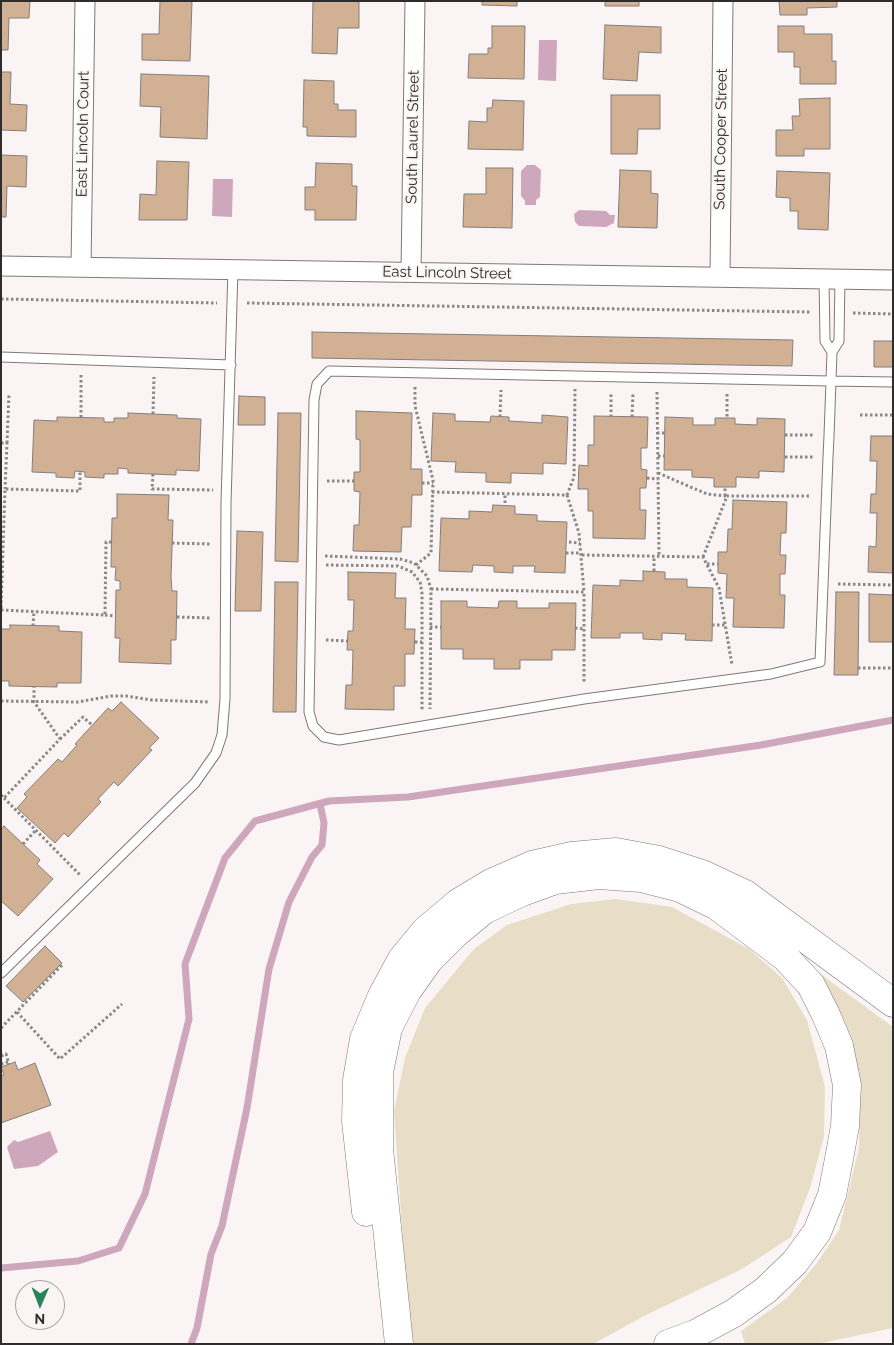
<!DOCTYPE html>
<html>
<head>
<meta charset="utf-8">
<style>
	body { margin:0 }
	#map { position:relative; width:894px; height:1345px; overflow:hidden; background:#faf5f4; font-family:Raleway,sans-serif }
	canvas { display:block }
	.frame { position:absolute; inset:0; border:2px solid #2e2c2c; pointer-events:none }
	.north { position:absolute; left:15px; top:1280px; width:50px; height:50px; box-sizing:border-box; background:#faf5f4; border:1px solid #a8a5a4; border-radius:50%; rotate:181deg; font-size:14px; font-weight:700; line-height:20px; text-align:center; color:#2e2c2c }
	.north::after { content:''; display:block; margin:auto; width:18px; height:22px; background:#298359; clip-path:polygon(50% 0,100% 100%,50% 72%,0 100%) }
</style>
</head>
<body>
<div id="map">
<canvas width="894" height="1345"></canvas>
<div class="frame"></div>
<div class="north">N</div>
</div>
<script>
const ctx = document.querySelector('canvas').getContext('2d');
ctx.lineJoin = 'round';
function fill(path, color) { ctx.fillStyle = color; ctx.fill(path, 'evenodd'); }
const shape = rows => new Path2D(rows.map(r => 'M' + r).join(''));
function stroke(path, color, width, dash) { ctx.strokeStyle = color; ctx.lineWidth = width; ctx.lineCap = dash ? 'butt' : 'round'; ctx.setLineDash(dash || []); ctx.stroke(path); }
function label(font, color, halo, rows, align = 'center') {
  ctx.font = font + ' Raleway,sans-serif'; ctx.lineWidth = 4; ctx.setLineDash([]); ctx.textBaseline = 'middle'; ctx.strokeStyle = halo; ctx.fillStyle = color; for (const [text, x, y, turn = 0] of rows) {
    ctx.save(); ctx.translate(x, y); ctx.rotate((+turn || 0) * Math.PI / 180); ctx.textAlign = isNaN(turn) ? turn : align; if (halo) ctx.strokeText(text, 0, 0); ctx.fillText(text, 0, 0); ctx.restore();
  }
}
fill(shape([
	[616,899,672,907,749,949,782,978,807,1020,825,1087,824,1137,810,1188,791,1237,742,1269,646,1315,593,1344,410,1344,394,1111,405,1058,425,1008,474,949,507,925,571,904],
	[808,965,893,1027,893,1328,817,1344,745,1344,741,1331,787,1298,817,1263,839,1230,859,1148,860,1095,854,1049,823,984]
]), '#e8ddc6');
fill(shape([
	[539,40,557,40,556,81,538,80],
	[527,165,535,165,541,170,540,197,536,200,536,205,525,205,525,201,521,196,521,171],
	[213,179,233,179,232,217,212,216],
	[579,210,606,211,610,215,615,215,614,223,606,227,579,226,575,222,574,214],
	[50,1131,58,1152,38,1166,14,1169,7,1147,14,1140,18,1142]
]), '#cfa7bc');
stroke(shape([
	[1,1268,78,1261,119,1248,145,1194,189,1019,185,964,225,858,255,821,329,801,408,797,761,745,893,720],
	[191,1344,197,1328,211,1254,222,1226,247,1108,269,969,289,902,312,857,322,845,324,823,320,804]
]), '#cfa7bc', 7);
const building = shape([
	[1,1,30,1,29,18,9,18,8,50,1,50,1,1],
	[160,1,192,1,190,61,142,60,142,34,159,34,160,1],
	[313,1,359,1,359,28,338,28,337,54,312,53,313,1],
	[482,1,517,1,517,6,482,5,482,1],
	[605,1,639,1,639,6,605,6,605,1],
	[779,1,837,1,837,7,807,8,807,15,780,15,779,1],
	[605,25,661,27,661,53,639,52,637,81,603,79,605,25],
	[492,26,525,26,524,79,468,78,469,54,488,54,488,48,492,48,492,26],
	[778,26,804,26,804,34,832,34,832,61,836,61,836,84,800,84,800,67,794,67,794,52,778,52,778,26],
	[1,72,11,72,10,104,27,105,26,131,1,130,1,72],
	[141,74,209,76,207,139,160,137,161,107,140,106,141,74],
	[304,80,334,81,334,104,338,104,338,110,356,110,356,137,307,136,307,127,303,127,304,80],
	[611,95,660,95,660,129,638,129,637,154,611,154,611,95],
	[830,98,830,149,804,149,804,156,776,156,776,130,793,130,792,116,800,116,799,99,830,98],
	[493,100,524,101,523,150,468,149,469,121,487,122,487,108,492,108,493,100],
	[1,155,27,156,26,187,7,186,6,217,1,217,1,155],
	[157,161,189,162,187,220,139,220,140,194,156,195,157,161],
	[316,163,352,164,352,186,357,186,356,220,315,220,315,210,305,210,305,187,315,187,316,163],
	[486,168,513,168,512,228,463,227,464,194,486,194,486,168],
	[620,170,651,171,651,193,658,194,657,228,618,227,620,170],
	[777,171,830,173,828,230,798,229,798,211,790,211,790,198,776,197,777,171],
	[312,332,793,340,792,366,312,358,312,332],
	[874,341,893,341,893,367,874,367,874,341],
	[239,396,265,397,265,425,238,425,239,396],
	[356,411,412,413,411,469,422,469,422,495,412,495,411,527,402,527,401,552,353,551,354,525,359,525,360,492,354,491,354,472,360,472,360,440,356,439,356,411],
	[128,413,177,415,177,418,201,419,199,471,176,470,176,475,128,473,128,469,118,468,118,474,104,474,104,478,85,477,85,472,75,471,74,478,56,477,56,473,32,472,34,420,57,421,57,417,104,418,104,422,114,422,114,418,128,418,128,413],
	[278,413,301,413,298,562,275,561,278,413],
	[433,413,455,414,455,421,490,422,491,416,509,417,509,421,542,423,542,415,568,417,566,464,543,463,543,474,511,473,511,483,486,482,486,473,455,472,456,462,431,461,433,413],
	[594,416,648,417,647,448,641,448,641,469,647,470,646,488,640,488,640,510,646,510,645,539,593,538,593,511,588,511,588,489,578,489,579,465,588,466,588,445,594,445,594,416],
	[665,417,693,418,693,425,715,425,715,418,735,418,735,424,757,425,757,418,785,419,784,472,759,471,759,478,736,477,736,487,714,487,714,478,692,477,692,470,664,470,665,417],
	[871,436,893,436,893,573,868,572,869,546,876,547,877,513,870,513,871,494,876,494,877,461,870,461,871,436],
	[117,494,169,495,168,520,173,520,171,577,172,591,177,591,176,640,171,640,171,664,119,662,120,638,115,638,116,590,120,590,120,581,115,580,116,567,111,567,112,518,117,518,117,494],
	[733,500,787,502,786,533,781,533,780,555,786,555,785,574,780,574,780,595,785,595,784,628,733,627,734,598,726,598,727,574,718,573,718,552,727,552,728,529,732,529,733,500],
	[493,505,515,506,515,514,537,515,537,521,567,522,565,573,534,572,535,566,513,566,513,573,494,572,494,566,473,565,472,572,439,571,441,518,469,519,469,511,492,512,493,505],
	[237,531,263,532,261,611,235,611,237,531],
	[643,571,665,572,665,579,687,579,687,587,713,588,712,641,685,640,686,634,662,633,662,640,643,639,643,633,620,633,620,638,591,638,593,585,620,586,620,580,643,581,643,571],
	[348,572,396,573,395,598,406,598,405,629,415,629,414,654,405,654,405,686,394,686,394,710,345,709,346,685,352,685,353,650,347,650,348,631,353,631,354,600,348,600,348,572],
	[275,582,298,582,296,712,273,712,275,582],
	[836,592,859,592,858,675,834,675,836,592],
	[869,594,893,595,893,653,893,642,869,642,869,594],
	[441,601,467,601,467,607,498,608,499,601,517,601,517,608,549,608,549,603,576,603,575,650,552,650,552,660,520,660,520,669,494,669,494,659,463,659,463,649,441,649,441,601],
	[10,625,59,626,59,631,82,632,81,683,57,683,57,687,9,686,9,681,1,681,1,629,10,629,10,625],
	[121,702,159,738,149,748,152,750,118,786,114,782,98,799,101,802,68,837,64,833,55,843,17,808,27,797,24,794,58,759,62,762,77,745,75,744,108,708,112,711,121,702],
	[4,826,40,860,37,864,53,879,18,916,1,901,1,829,4,826],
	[45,946,62,963,23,1002,6,986,45,946],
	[15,1062,18,1070,35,1063,51,1105,1,1123,1,1076,4,1075,1,1067,15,1062]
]);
fill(building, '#d2b094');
stroke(building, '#837f7d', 1);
const service = shape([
	[824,278,825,341,832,352,839,341,840,278],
	[832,352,831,381,829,436,828,457,820,662,771,674,584,699,339,740,324,737,313,726,309,712,314,400,317,384,329,371,575,376,727,379,831,381,893,382],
	[1,357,231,365],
	[1,973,195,783,216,753,222,735,225,699,226,503,233,269]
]);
const minor = shape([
	[1,266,893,280],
	[81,267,85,1],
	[411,272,415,1],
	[720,277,723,1]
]);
const motorway = shape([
	[366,1212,356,1121,357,1080,364,1039,382,996,402,959,426,930,458,903,491,883,532,865,572,856,616,852,659,860,702,874,745,894,893,1003],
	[399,1344,379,1149,379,1072,388,1028,407,991,429,960,455,934,484,910,522,892,555,880,599,875,641,878,680,888,717,906,785,957,811,985,826,1015,839,1046,847,1085,845,1126,839,1159,832,1195,817,1232,795,1262,766,1290,734,1313,695,1334,668,1344]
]);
stroke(service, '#7e7978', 11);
stroke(minor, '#7e7978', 21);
stroke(motorway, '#7e7978', 29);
stroke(shape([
	[1,299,217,303],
	[247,303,810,312],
	[853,313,893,314],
	[81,375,81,417],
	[415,387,415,406,433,480,431,553,416,565],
	[657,392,659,556],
	[727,394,727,418],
	[153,414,154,377],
	[860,415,893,415],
	[500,417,501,390],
	[611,417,611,392],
	[632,417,633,393],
	[657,433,665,433],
	[785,435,815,435],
	[1,443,7,443,5,489],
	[7,443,9,393],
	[658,456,665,456],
	[785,457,814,457],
	[658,473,707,494,727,496],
	[153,474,152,489,213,490],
	[647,478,658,479],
	[327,481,354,481],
	[422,483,433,483],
	[432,492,567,495,579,533,584,592],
	[567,495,574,477,575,389],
	[725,496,725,487],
	[505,503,505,494],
	[569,542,580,543],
	[172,543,211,544],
	[566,553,581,553],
	[582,555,703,557,719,588,732,665],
	[325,556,400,559,414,563,427,576,431,589,430,709],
	[703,557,727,496,811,496],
	[707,564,718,564],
	[326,565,398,566,412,572,420,582,422,593,422,710],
	[654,571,654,556],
	[838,584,893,585],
	[431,589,584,592,584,683],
	[1,608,5,489,80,491,80,472],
	[1,610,105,615,106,542,112,542],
	[105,615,116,616],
	[177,617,211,618],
	[712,625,726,625],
	[33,626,34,611],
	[430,627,441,627],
	[575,628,584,629],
	[326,640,347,641],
	[415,642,422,642],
	[858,668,893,668],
	[1,701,78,702,111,696,126,696,152,700,210,702],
	[60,739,83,717,92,725],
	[1,795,4,798,60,739,34,702,34,686],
	[4,798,81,876],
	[23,844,36,830],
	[17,1012,60,1059,122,1004],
	[1,1028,62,965],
	[1,1056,6,1054,9,1064],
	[1,1064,8,1062]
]), '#8a8787', 3, [2.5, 2.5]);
stroke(service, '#fff', 9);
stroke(minor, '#fff', 19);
stroke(motorway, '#fff', 28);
label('15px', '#2e2c2c', '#faf5f4', [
	["East Lincoln Court",83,134,-89],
	["South Laurel Street",413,137,-89],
	["South Cooper Street",721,139,-89],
	["East Lincoln Street",447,273,1]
]);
</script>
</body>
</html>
